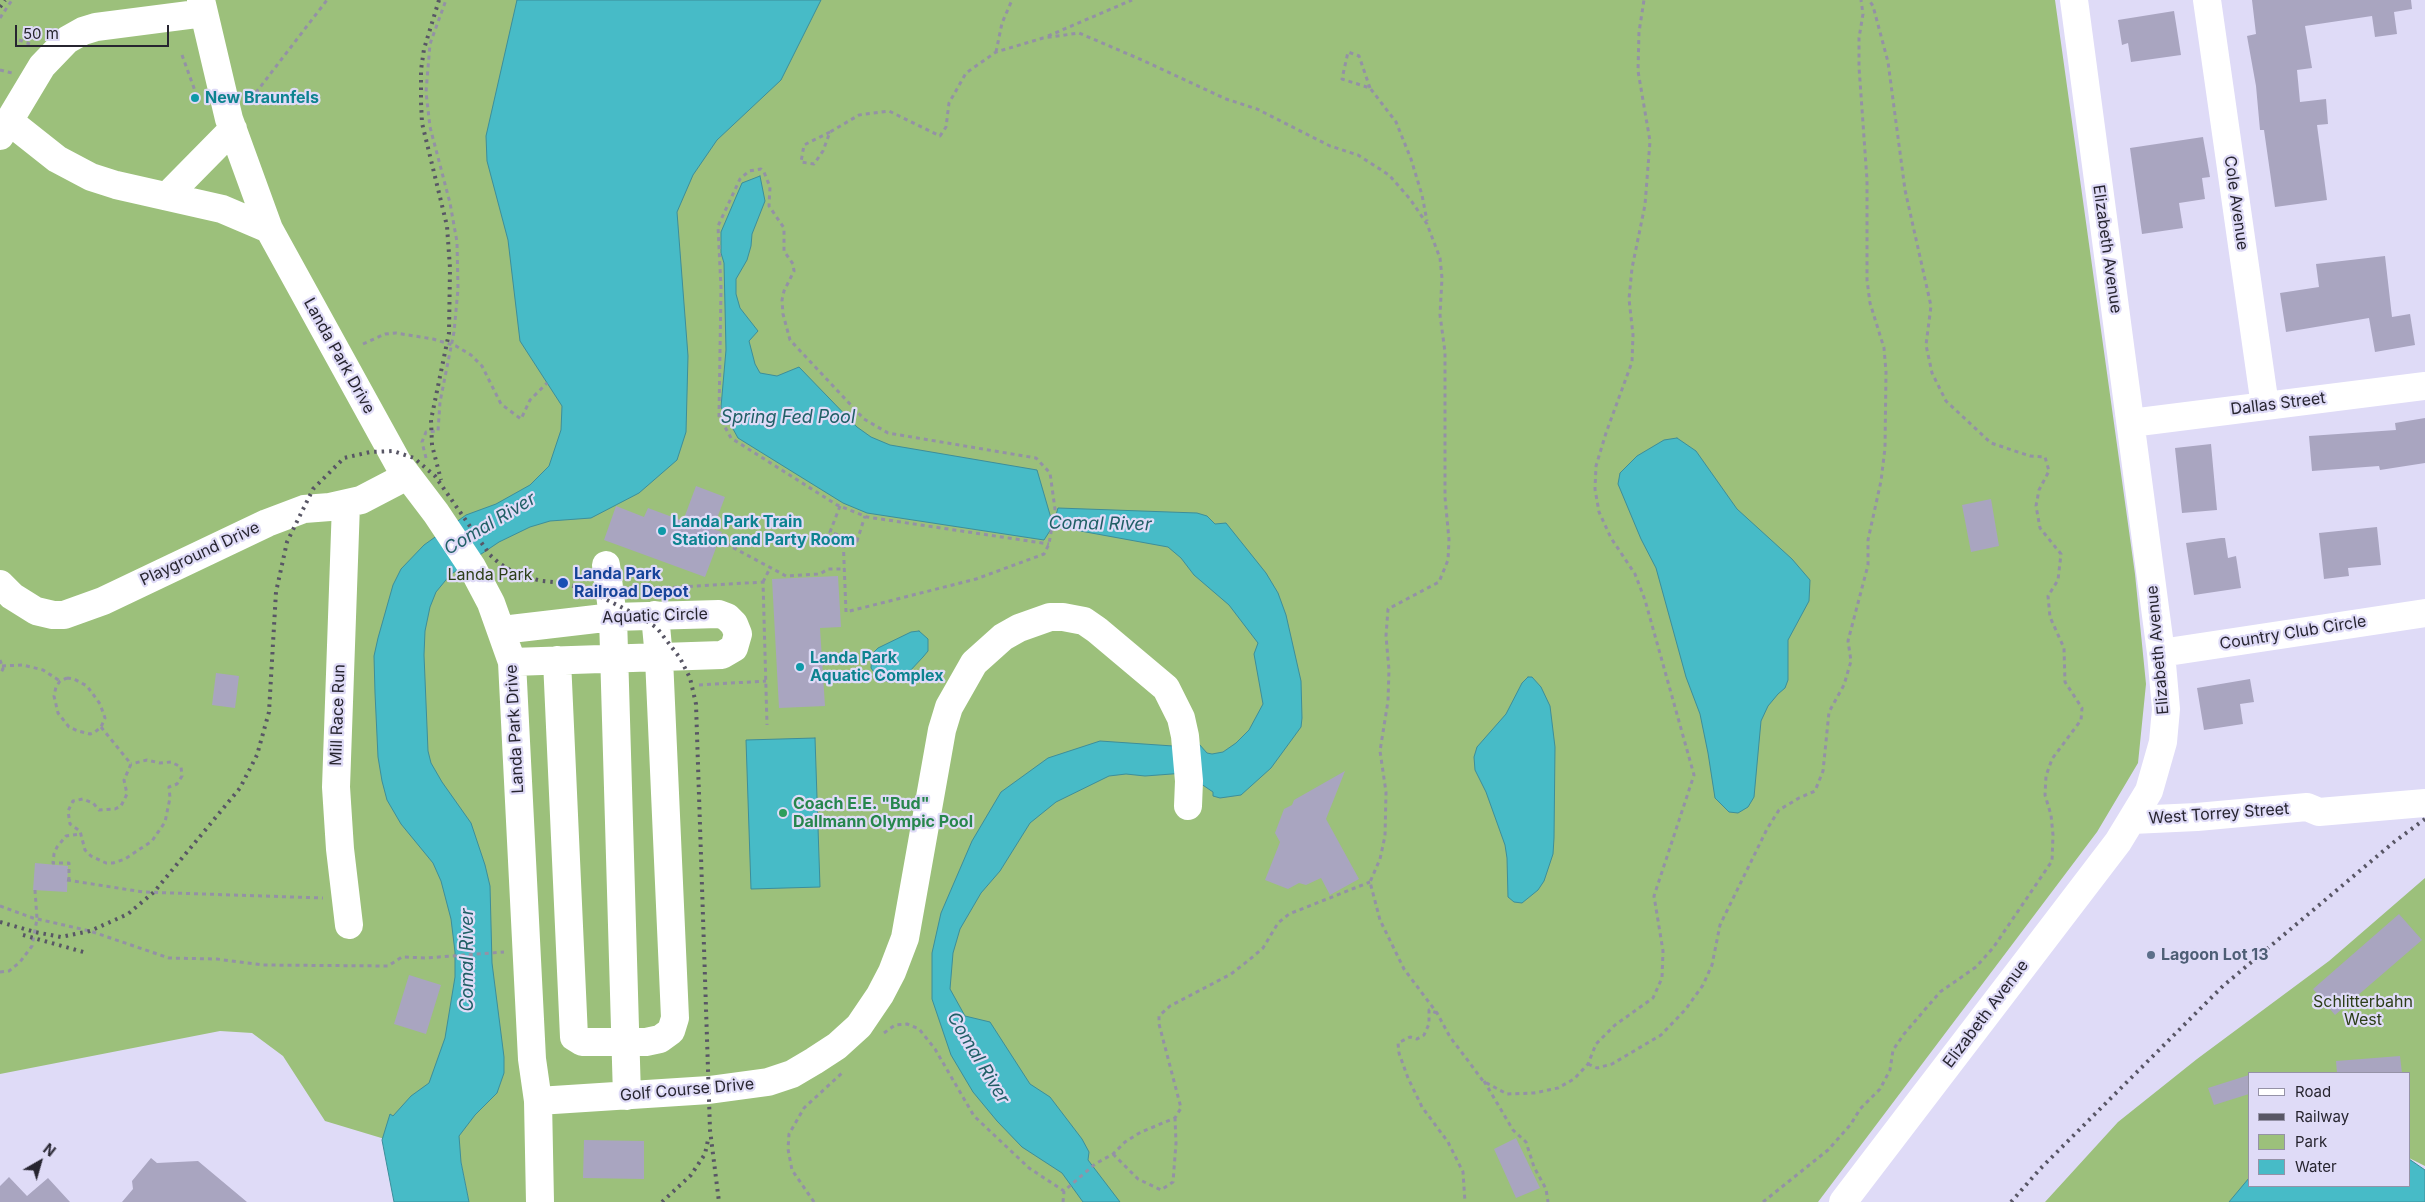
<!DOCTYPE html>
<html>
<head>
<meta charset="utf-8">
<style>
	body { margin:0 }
	#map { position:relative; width:2425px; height:1202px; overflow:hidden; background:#dfdbf7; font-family:Inter,sans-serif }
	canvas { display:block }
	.legend { position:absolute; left:2248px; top:1072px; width:162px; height:115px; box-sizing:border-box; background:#dfdbf7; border:1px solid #9592a7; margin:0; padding:6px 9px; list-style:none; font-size:15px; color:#272530 }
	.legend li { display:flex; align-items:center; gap:10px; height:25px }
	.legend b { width:25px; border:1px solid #9592a7 }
	.north { position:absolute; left:15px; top:1137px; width:50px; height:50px; -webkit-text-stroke:4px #dfdbf7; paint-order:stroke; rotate:38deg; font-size:14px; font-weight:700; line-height:20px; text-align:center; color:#272530 }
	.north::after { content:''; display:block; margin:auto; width:18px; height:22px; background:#272530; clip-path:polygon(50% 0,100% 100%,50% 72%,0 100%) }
	.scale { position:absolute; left:15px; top:25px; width:154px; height:22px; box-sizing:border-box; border:2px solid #272530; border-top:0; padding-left:6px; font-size:15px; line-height:18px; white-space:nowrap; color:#272530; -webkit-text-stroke:4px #dfdbf7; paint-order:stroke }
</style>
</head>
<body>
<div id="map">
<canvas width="2425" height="1202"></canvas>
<ul class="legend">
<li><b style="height:6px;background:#fff"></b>Road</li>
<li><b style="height:6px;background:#585665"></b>Railway</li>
<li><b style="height:14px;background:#9cc07b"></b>Park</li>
<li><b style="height:14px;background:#47bbc7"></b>Water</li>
</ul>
<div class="north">N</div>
<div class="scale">50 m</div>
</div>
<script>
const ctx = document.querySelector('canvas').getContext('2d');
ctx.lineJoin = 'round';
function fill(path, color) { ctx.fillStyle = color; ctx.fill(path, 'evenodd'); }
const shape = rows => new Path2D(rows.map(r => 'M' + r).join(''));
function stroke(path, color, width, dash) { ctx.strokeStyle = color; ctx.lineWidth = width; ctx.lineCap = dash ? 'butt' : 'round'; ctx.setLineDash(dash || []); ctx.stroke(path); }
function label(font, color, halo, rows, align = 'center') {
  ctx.font = font + ' Inter,sans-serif'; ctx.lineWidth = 4.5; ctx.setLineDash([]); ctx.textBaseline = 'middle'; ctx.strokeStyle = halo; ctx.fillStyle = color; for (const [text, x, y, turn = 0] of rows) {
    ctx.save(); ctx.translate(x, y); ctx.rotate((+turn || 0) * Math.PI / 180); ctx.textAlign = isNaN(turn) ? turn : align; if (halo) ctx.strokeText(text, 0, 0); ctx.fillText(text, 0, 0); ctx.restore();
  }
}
fill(shape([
	[0,0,2055,0,2135,574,2146,684,2138,763,2097,832,1818,1202,469,1202,461,1162,325,1121,283,1056,252,1033,220,1031,0,1074],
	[2425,878,2425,1166,2409,1158,2409,1073,2249,1073,2249,1182,2229,1202,2045,1202,2118,1122,2197,1059,2329,961]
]), '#9cc07b');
const water = shape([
	[517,0,821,0,781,80,717,140,693,175,677,212,688,356,686,432,677,460,639,493,591,518,550,521,530,527,499,542,450,575,436,592,430,607,425,631,424,655,428,751,431,763,442,782,471,823,485,865,490,886,492,963,504,1057,504,1073,497,1093,475,1115,459,1136,461,1162,469,1202,394,1202,382,1140,390,1114,393,1116,411,1096,429,1083,445,1038,455,977,455,952,451,919,441,881,433,863,401,824,387,800,382,781,378,757,375,693,374,656,378,638,393,585,401,569,424,545,466,515,496,504,530,485,549,466,561,430,562,406,520,341,508,240,487,161,486,136,517,0],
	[760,176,765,201,752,234,751,246,747,260,736,279,736,294,740,308,758,331,749,341,755,364,760,373,777,376,799,367,857,427,871,437,890,445,1037,470,1053,525,1058,508,1197,513,1207,516,1215,524,1226,523,1266,573,1278,593,1286,615,1301,681,1302,718,1301,727,1271,768,1241,795,1220,798,1213,796,1213,792,1185,773,1145,776,1126,774,1109,776,1056,802,1030,823,1000,871,981,893,960,929,953,953,950,989,965,1016,990,1022,1030,1084,1050,1097,1082,1139,1089,1152,1088,1160,1120,1202,1083,1202,1062,1173,1022,1147,997,1121,973,1092,951,1055,932,999,932,953,941,913,972,841,1001,792,1048,758,1100,741,1173,746,1199,744,1207,753,1212,754,1223,752,1236,743,1249,730,1263,704,1254,654,1258,643,1229,605,1194,575,1181,558,1168,547,1053,526,1044,540,867,513,843,503,738,438,721,407,726,350,724,263,721,253,721,232,742,183,760,176],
	[1677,438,1696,451,1737,509,1792,559,1810,580,1809,601,1788,640,1788,680,1785,688,1778,694,1768,706,1761,721,1754,797,1748,807,1738,813,1729,812,1715,798,1708,753,1700,714,1686,677,1656,568,1641,539,1618,484,1620,473,1637,456,1664,440,1677,438],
	[919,631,928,639,928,651,923,657,909,672,898,678,889,682,878,678,871,668,872,654,878,648,911,632,919,631],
	[1528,677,1532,677,1541,687,1550,706,1555,747,1554,838,1553,854,1544,881,1538,890,1522,903,1514,902,1508,897,1507,858,1505,845,1486,792,1475,770,1474,757,1477,747,1506,714,1522,683,1528,677],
	[815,738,820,887,751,889,746,740,815,738],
	[2409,1159,2425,1170,2425,1202,2229,1202,2249,1178,2249,1186,2409,1186,2409,1159]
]);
fill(water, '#47bbc7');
stroke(water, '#3d8e9a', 1);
fill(shape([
	[2252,0,2411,0,2412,9,2394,12,2397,34,2375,37,2372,16,2305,26,2312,68,2297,70,2300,102,2326,99,2328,124,2317,125,2327,200,2275,207,2264,130,2260,130,2256,86,2247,36,2256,34],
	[2174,11,2181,55,2131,62,2128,43,2122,45,2118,20],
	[2203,137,2210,177,2202,178,2205,199,2179,203,2183,228,2142,234,2130,148],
	[2385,256,2392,317,2410,314,2415,345,2375,352,2369,318,2286,332,2280,293,2319,287,2316,264],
	[2425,418,2425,463,2380,470,2379,466,2312,471,2309,436,2396,430,2395,423],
	[2211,444,2217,510,2182,513,2175,448],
	[696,486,725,497,713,529,722,532,705,577,604,540,616,506,644,517,648,508,683,521],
	[1991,499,1999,546,1971,552,1962,505],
	[2377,527,2381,565,2348,568,2349,576,2324,579,2319,533],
	[2221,538,2225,538,2228,558,2236,556,2241,588,2194,595,2186,543],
	[838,576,841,627,820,628,825,706,779,708,772,579],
	[216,673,239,676,235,708,212,705],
	[2250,679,2254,702,2240,704,2243,724,2204,730,2197,688],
	[1345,771,1326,819,1359,879,1330,895,1321,878,1306,885,1299,883,1288,889,1265,880,1280,842,1275,833,1284,809,1292,805,1294,800],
	[35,863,68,866,67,892,33,890],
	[2399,914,2422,940,2335,1015,2313,989],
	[409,975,441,985,426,1034,394,1024],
	[2400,1056,2402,1073,2337,1073,2336,1061],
	[2249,1075,2249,1094,2214,1105,2208,1088],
	[1516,1138,1540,1188,1516,1198,1494,1149],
	[584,1140,644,1141,644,1179,583,1178],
	[151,1158,157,1163,198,1161,247,1202,122,1202,133,1189,132,1181],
	[9,1177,27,1196,48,1178,70,1202,0,1202,0,1186]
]), '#a9a5c0');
stroke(shape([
	[0,18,12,0],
	[1048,36,1132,0],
	[19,40,30,44],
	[996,52,1002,23,1012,0],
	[182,55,199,102],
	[0,70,12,73],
	[1370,88,1359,56,1348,52,1342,79,1370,88,1396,122,1411,159,1422,195,1427,221],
	[251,99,327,0],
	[830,132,804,145,801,162,814,164,823,151,830,132,859,115,889,111,940,136,946,127,949,103,966,73,996,52,1043,38,1079,33,1142,60,1226,99,1257,109,1330,146,1358,155,1389,175,1410,199,1427,224,1440,258,1442,278,1440,315,1445,352,1445,497,1449,540,1448,560,1439,582,1388,609,1386,636,1389,670,1388,701,1380,751,1386,792,1385,836,1380,859,1370,882,1380,920,1404,969,1437,1013,1450,1037,1469,1062,1483,1081,1507,1094,1534,1093,1558,1088,1574,1079,1588,1064,1596,1044,1615,1025,1653,998,1662,978,1663,951,1654,896,1694,775,1645,600,1635,574,1611,538,1599,512,1595,489,1596,466,1606,433,1632,362,1633,335,1629,299,1632,268,1645,205,1650,141,1638,71,1639,32,1644,0],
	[363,344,385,334,396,333,433,339,456,346,471,355,482,366,501,404,521,419,530,400,547,383],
	[426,458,422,442,426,432,438,431,440,402,454,332,458,289,457,242,450,203,430,127,426,92,430,44,446,0],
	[840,506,830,532,857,541,865,516],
	[843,536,846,612,976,579,1044,554,1049,544,1055,509,1050,473,1036,458,888,433,864,419,790,340,783,314,782,300,784,291,794,271,793,264,784,251,784,228,769,206,770,187,764,172,761,169,749,171,740,179,718,226,721,288,719,416,731,438,837,505,867,517,1049,544],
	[719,540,786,576,820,574,828,569,845,569],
	[763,582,770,568],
	[633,590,763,582,767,725],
	[0,660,3,669,0,674],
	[2,666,23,665,43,670,60,681],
	[67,678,74,679,87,686,100,704,105,718,101,727,95,732,90,734,78,731,69,727,58,713,54,696,56,687,60,681,67,678],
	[699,685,766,681],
	[101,727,131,764,124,780,127,794,121,806,115,809,99,810,93,803,83,799,73,801,68,811,70,824,80,831,85,850,91,856,106,863,113,863,125,859,152,841,165,822,170,798,169,787,177,784,182,776,181,767,171,762,160,763,147,760,131,764],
	[67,880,143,892,323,898],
	[69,881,69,863,53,863,54,854,57,847,66,836,80,834],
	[0,906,33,918,90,931,169,958,217,959,263,965,388,966,402,957,426,958,504,952],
	[0,972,9,971,20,962,32,946,37,919,35,890],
	[1437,1013,1429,1010,1429,1024,1424,1035,1417,1039,1410,1037,1398,1043,1399,1053,1408,1078,1422,1107,1448,1142,1463,1172,1465,1202],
	[884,1033,895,1025,907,1024,919,1029,935,1049,974,1116,1029,1168,1064,1191,1095,1164,1113,1154,1125,1142,1141,1132,1175,1118,1181,1108,1159,1024,1159,1016,1170,1006,1231,974,1249,960,1263,948,1278,923,1289,914,1370,882],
	[1588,1064,1597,1068,1612,1064,1661,1035,1685,1010,1703,985,1712,965,1720,925,1767,829,1779,810,1799,798,1815,791,1823,771,1829,712,1844,685,1851,661,1848,641,1868,565,1868,540,1881,481,1885,448,1886,372,1884,348,1870,303,1867,280,1867,180,1859,67,1859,38,1863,14,1861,0],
	[1484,1081,1513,1130,1526,1142,1534,1167,1546,1189,1548,1202],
	[1113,1154,1138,1179,1161,1190,1173,1182,1176,1143,1175,1118],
	[814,1202,792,1170,788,1149,789,1134,804,1108,842,1073],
	[1063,1202,1064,1191],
	[1763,1202,1828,1150,1851,1124,1860,1109,1880,1089,1890,1070,1893,1050,1904,1034,1940,992,1976,967,1993,948,2052,861,2053,835,2051,815,2045,795,2046,776,2052,759,2081,720,2082,708,2065,682,2064,648,2050,617,2048,596,2058,580,2061,554,2040,528,2036,506,2039,490,2049,471,2045,457,2030,456,1991,443,1946,401,1932,373,1926,345,1931,306,1905,190,1888,62,1873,6,1869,0]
]), '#9491a6', 3, [4, 4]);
stroke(shape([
	[201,0,229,119,269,229,398,463,436,513,472,567,491,603,512,662,532,1059,538,1101,540,1202],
	[2207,0,2265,406],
	[9,121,57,159,91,177,116,185,222,209,269,229],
	[0,136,42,66,67,40,83,31,96,27,204,13],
	[167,196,233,129],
	[2131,423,2425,386],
	[346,504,336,787,340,849,349,925],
	[606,565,613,617,627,1096],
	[0,584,12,596,36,611,53,615,64,615,103,601,267,523,304,509,330,507,361,500,407,476],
	[502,630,613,617,719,614,727,617,734,624,738,634,734,648,722,655,512,662],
	[2161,653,2425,613],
	[557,660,574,1037,582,1042,646,1042,660,1039,671,1031,675,1018,659,658,655,615],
	[2132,820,2197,817,2307,807,2319,812,2425,803],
	[538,1101,709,1090,768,1082,792,1074,814,1061,837,1046,859,1026,880,995,892,972,905,938,942,730,949,707,974,663,1003,637,1019,628,1050,617,1063,617,1084,621,1097,630,1166,688,1181,718,1185,736,1189,781,1188,806],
	[1843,1202,2118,842,2149,791,2163,742,2166,709,2161,653,2074,0]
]), '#fff', 28);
stroke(shape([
	[439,0,424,49,421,70,421,102,422,123,447,226,450,268,449,333,431,420,432,445,441,480],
	[0,7,5,0],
	[0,922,35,932,61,937,90,931,128,914,154,892,240,788,257,755,269,712,276,592,287,542,313,489,344,458,370,452,393,451,414,458,435,476,490,555,499,563,518,575,542,581,563,583,587,590,639,616,657,628,680,658,690,678,696,704,710,1130,719,1202],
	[23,935,87,953],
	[662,1202,691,1175,705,1154,708,1140],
	[2011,1202,2040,1169,2223,986,2394,842,2425,819]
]), '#585665', 4, [2.5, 5]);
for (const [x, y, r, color] of [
	[195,98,5,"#0f9aa8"],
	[662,531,5,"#0f9aa8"],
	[563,583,6,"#1a4fb4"],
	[800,667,5,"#0f9aa8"],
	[783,813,5,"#2e9e5b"],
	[2151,955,5,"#5c6f8a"]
]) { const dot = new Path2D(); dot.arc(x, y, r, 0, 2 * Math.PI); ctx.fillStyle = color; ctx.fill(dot); stroke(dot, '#dfdbf7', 2); }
label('bold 16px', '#0d838f', '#dfdbf7', [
	["New Braunfels",205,98],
	["Landa Park Train",672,522],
	["Station and Party Room",672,540],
	["Landa Park",810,658],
	["Aquatic Complex",810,676]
], 'left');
label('16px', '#272530', '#dfdbf7', [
	["Cole Avenue",2236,203,82],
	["Elizabeth Avenue",2107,249,82],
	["Landa Park Drive",339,356,61],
	["Dallas Street",2278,404,-7],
	["Playground Drive",200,554,-25],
	["Aquatic Circle",655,616,-2],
	["Country Club Circle",2293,633,-9],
	["Elizabeth Avenue",2158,650,-95],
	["Mill Race Run",338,715,-88],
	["Landa Park Drive",515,729,-93],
	["West Torrey Street",2219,814,-4],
	["Elizabeth Avenue",1986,1014,-53],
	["Golf Course Drive",687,1090,-5]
]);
label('bold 16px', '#164399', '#dfdbf7', [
	["Landa Park",574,574],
	["Railroad Depot",574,592]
], 'left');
label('16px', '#2c3e18', '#dfdbf7', [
	["Landa Park",490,575],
	["Schlitterbahn",2363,1002],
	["West",2363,1020]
]);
label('bold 16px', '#27864d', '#dfdbf7', [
	["Coach E.E. \"Bud\"",793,804],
	["Dallmann Olympic Pool",793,822]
], 'left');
label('bold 16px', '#4e5e75', '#dfdbf7', [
	["Lagoon Lot 13",2161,955]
], 'left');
label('italic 18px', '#205f66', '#dfdbf7', [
	["Spring Fed Pool",788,418],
	["Comal River",490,524,-31],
	["Comal River",1100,524,1],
	["Comal River",468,960,-90],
	["Comal River",978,1058,59]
]);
</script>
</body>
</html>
